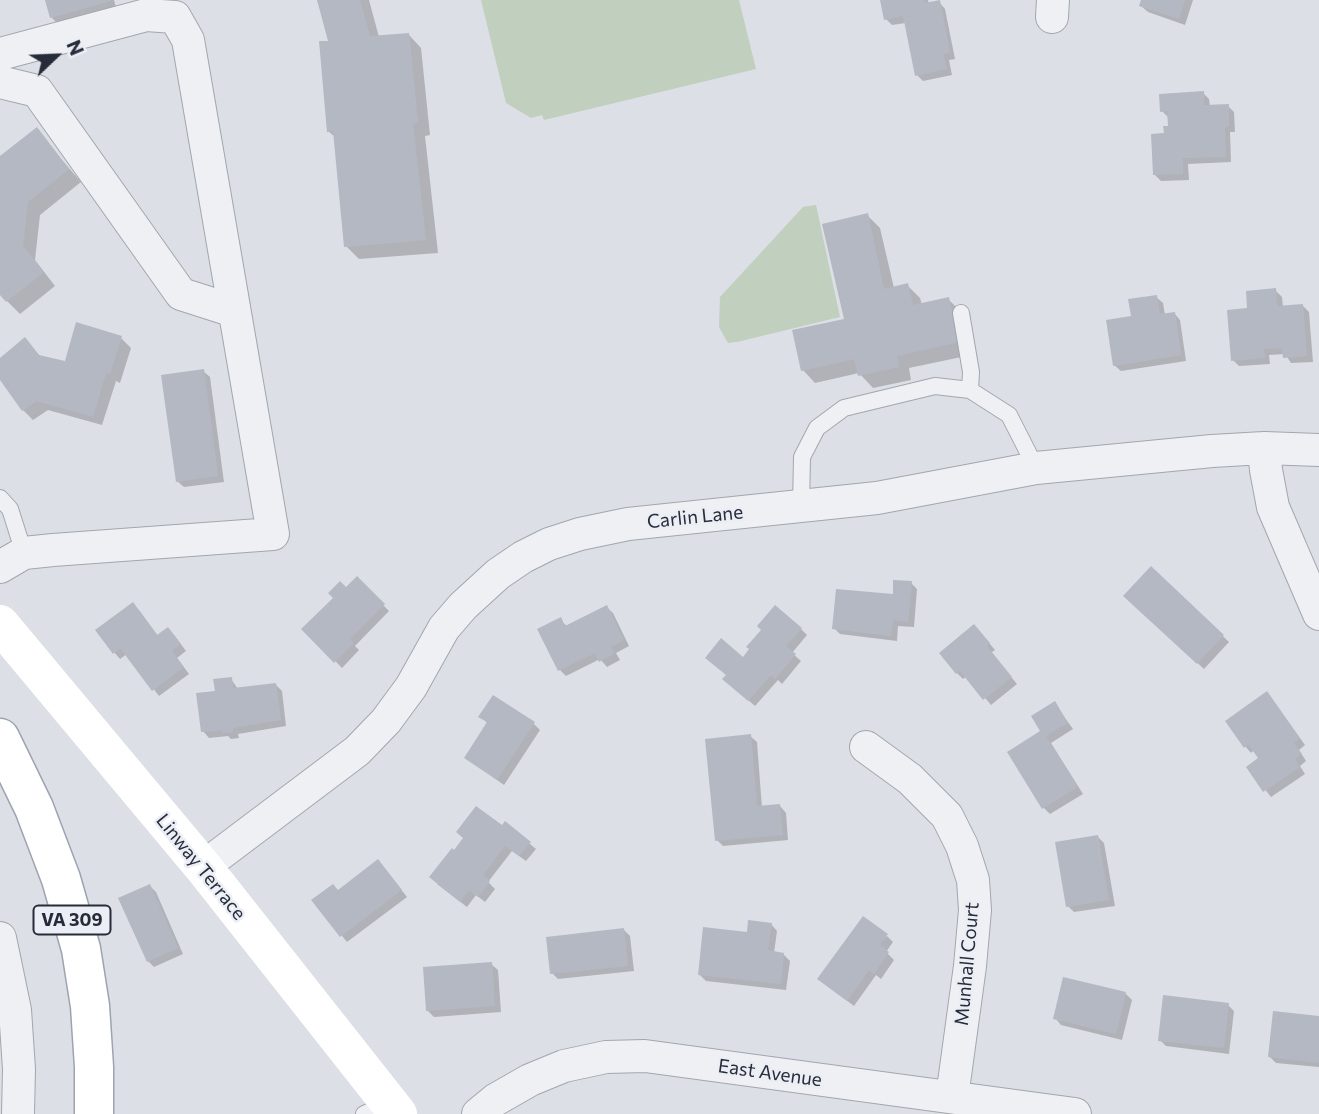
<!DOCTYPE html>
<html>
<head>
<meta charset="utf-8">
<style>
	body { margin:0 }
	#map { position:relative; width:1319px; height:1114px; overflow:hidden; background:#dcdfe6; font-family:Commissioner,sans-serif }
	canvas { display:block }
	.north { position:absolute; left:21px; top:21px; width:70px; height:70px; -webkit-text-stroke:5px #ebeef4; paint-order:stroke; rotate:67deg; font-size:19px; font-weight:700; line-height:28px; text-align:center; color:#272c3b }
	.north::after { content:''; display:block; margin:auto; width:24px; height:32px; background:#272c3b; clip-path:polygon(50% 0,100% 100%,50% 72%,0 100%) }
</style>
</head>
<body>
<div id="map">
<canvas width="1319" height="1114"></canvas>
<div class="north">N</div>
</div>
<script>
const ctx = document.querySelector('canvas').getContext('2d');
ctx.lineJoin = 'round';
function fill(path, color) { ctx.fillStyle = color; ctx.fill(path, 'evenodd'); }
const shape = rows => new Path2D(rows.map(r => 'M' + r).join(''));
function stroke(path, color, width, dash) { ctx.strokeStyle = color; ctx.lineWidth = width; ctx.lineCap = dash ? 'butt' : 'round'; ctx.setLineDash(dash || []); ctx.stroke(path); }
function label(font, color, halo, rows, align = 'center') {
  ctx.font = font + ' Commissioner,sans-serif'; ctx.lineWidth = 5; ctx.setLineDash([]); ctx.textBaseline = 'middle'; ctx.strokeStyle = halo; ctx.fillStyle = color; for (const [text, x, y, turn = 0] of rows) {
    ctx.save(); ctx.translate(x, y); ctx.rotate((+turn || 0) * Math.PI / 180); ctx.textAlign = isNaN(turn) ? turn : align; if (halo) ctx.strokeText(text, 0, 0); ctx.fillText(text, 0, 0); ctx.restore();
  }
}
fill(shape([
	[481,0,739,0,756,69,544,120,542,115,531,118,506,103],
	[816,205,840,317,737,342,728,343,719,327,720,297,803,207]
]), '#c1cfbe');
fill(shape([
	[46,0,114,0,117,11,61,27,51,17],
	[319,0,369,0,379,37,409,35,421,48,430,135,425,136,438,253,359,259,346,246,335,137,328,131,331,43],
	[882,0,928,0,929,4,939,2,945,9,955,59,949,60,952,75,923,81,917,75,906,23,892,25,886,19],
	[1143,0,1193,0,1185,25,1148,12,1141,6],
	[1203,93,1209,99,1210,106,1228,106,1234,112,1235,132,1230,132,1231,162,1188,164,1189,180,1161,181,1155,175,1169,128,1169,118,1162,111],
	[36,130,81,182,40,215,35,260,55,286,20,314,0,294,0,159],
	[867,215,880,228,894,288,907,285,920,298,922,305,948,299,961,312,971,355,909,368,911,380,873,388,859,373,815,383,803,370,846,320],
	[1275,290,1282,297,1283,307,1303,306,1309,312,1313,362,1291,363,1285,354,1269,355,1270,364,1239,366,1233,360,1249,310],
	[1156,297,1163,303,1165,315,1174,313,1180,320,1186,361,1121,371,1114,365,1133,317],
	[121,338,131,348,120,383,116,381,102,425,48,410,33,420,23,410,0,377,0,360,25,340,41,357,66,363],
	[203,371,210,377,224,482,184,487,177,481],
	[1151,568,1229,642,1204,669,1125,595],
	[357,579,389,611,355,646,359,650,342,668,304,629],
	[911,583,917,589,914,627,898,626,897,641,840,634,834,628,894,595],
	[606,607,613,613,629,646,616,653,620,660,607,667,600,659,566,676,560,670,560,620,567,626],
	[139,610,158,636,174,635,186,651,177,658,189,674,159,696,127,654,120,659,114,652],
	[801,629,807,635,792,653,801,661,782,684,778,680,755,706,731,685,743,660],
	[980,632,995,650,991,653,1017,684,991,705,967,676,963,679,957,673],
	[231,679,238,689,276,685,282,691,286,726,238,734,239,738,231,739,228,736,209,738,203,731,217,692],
	[1267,693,1305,745,1299,750,1306,761,1300,766,1305,774,1271,797,1248,768,1261,759,1253,751,1251,753,1245,746],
	[1054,703,1073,729,1051,743,1083,794,1050,814,1044,808,1043,732],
	[481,716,534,724,540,730,504,785,466,758,488,724],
	[750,736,757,742,762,808,780,806,786,813,788,840,723,846,717,840],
	[502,828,529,843,536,849,526,861,512,851,488,882,495,889,485,902,476,895,467,907,437,884,454,852],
	[1098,837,1104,843,1115,906,1074,912,1068,906],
	[384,868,407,897,347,942,314,901,339,892],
	[150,886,156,892,183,954,154,967,148,961],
	[771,924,777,931,774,953,783,954,790,961,786,990,706,981,699,974,748,934],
	[624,930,630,936,634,971,558,979,552,973],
	[887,936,893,942,886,952,894,960,881,979,876,975,854,1006,826,985],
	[491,964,498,970,501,1012,434,1017,427,1010],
	[1126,994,1132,1000,1122,1040,1061,1025,1055,1018],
	[1228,1005,1234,1011,1229,1054,1166,1046,1160,1040],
	[1319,1018,1319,1067,1276,1063,1270,1057]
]), '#0003');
fill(shape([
	[45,0,111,0,111,1,50,18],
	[317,0,360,0,370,36,409,33,418,122,413,124,426,240,344,247,333,131,327,132,319,41,328,41],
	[880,0,924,0,925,3,940,0,950,53,943,54,947,69,915,76,903,16,884,20],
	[1141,0,1185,0,1179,19,1139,6],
	[1204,91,1204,105,1229,104,1229,127,1225,127,1226,157,1183,158,1183,174,1153,175,1151,134,1164,133,1163,126,1168,126,1167,111,1160,112,1159,94],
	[37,127,69,169,28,202,23,246,44,272,6,302,0,295,0,156],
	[868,213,884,289,908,283,913,305,949,297,959,342,897,356,899,367,858,376,854,359,801,371,792,330,844,319,822,224],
	[1276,288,1277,306,1303,304,1307,356,1283,358,1282,348,1264,349,1265,358,1231,361,1227,310,1247,308,1246,291],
	[1157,295,1160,314,1175,312,1181,355,1113,366,1106,320,1131,316,1128,299],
	[76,322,122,336,110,374,106,373,93,417,37,401,22,411,0,380,0,358,25,337,39,355,65,361],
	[204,369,218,476,176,482,161,375],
	[1151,566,1224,635,1197,664,1123,596],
	[357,576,385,604,350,639,354,643,334,663,301,629,333,598,328,593,340,581,346,587],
	[893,580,912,581,908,622,893,620,891,636,832,629,836,589,893,594],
	[133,602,157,635,168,627,181,644,172,651,184,667,152,691,120,648,113,654,95,630],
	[607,605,624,640,611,647,615,653,599,662,595,653,558,671,537,629,561,617,565,626],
	[775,605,802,628,786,646,796,654,775,679,771,675,748,701,722,679,726,675,705,658,721,638,743,657,749,649,746,647,761,630,757,626],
	[974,624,990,643,987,646,1012,677,983,700,960,671,956,674,939,653],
	[232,677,233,688,276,683,281,720,233,728,233,732,223,733,222,730,201,732,196,693,215,691,213,679],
	[1267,691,1300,738,1294,743,1302,754,1295,759,1300,767,1263,792,1246,767,1258,758,1248,744,1244,748,1225,721],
	[493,695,535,722,497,780,464,758,487,722,478,717],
	[1055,701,1068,723,1046,736,1078,787,1042,809,1007,752,1040,731,1031,716],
	[751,734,757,806,780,804,783,835,715,841,705,739],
	[476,806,502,825,505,821,531,842,519,856,505,846,483,875,490,881,478,897,469,890,460,902,429,877,452,848,454,850,463,838,456,832],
	[1098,835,1109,900,1066,907,1055,842],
	[378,859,402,890,340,937,311,900,333,884,338,890],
	[150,884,178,948,147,962,118,898],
	[863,916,888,934,880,945,889,952,874,974,869,970,847,1001,817,979],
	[748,920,772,923,768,950,784,953,781,984,698,975,703,927,747,932],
	[624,928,628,966,550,974,546,937],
	[492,962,495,1006,426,1011,423,967],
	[1063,977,1126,992,1116,1034,1053,1019],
	[1163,995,1229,1003,1224,1048,1158,1041],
	[1273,1011,1319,1016,1319,1063,1268,1057]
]), '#b4b8c2');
const lane = shape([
	[961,313,971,372,970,390],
	[0,498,10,509,24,553],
	[801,507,802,457,817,428,844,408,935,386,970,390,1009,415,1036,468],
	[364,1114,389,1103]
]);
const street = shape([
	[1052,17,1053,0],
	[0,54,146,15,175,17,188,40,273,534,53,550,24,553,0,567],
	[0,82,37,91,181,294,234,311],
	[1264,448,1266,470,1273,507,1319,614],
	[866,747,910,779,947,816,962,846,973,880,975,910,970,966,952,1097],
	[203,867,357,751,386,721,411,687,444,628,463,606,498,574,523,557,549,544,580,534,628,524,877,498,1036,468,1212,451,1264,448,1319,450],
	[0,938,15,1010,19,1069,18,1114],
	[478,1114,495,1100,530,1080,564,1066,606,1057,645,1056,1075,1114]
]);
const primary = shape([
	[0,738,34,808,61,879,81,949,90,1006,94,1067,94,1114]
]);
stroke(lane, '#a2a6af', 18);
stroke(street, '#a2a6af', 34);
stroke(primary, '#9ca3b1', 41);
stroke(lane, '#eff0f4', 16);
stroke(street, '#eff0f4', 32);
stroke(shape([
	[0,624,203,867,398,1114]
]), '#fff', 38);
stroke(primary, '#fff', 38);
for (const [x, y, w] of [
	[72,920,77]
]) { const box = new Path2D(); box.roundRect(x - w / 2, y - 14.5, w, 29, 5); ctx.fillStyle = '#ebeef4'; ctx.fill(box); stroke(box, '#272c3b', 2); }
label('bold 18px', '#272c3b', null, [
	["VA 309",72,920]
]);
label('19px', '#272c3b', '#ebeef4', [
	["Carlin Lane",695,517,-6],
	["Linway Terrace",201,867,51],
	["Munhall Court",967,964,-85],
	["East Avenue",770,1073,8]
]);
</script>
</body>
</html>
